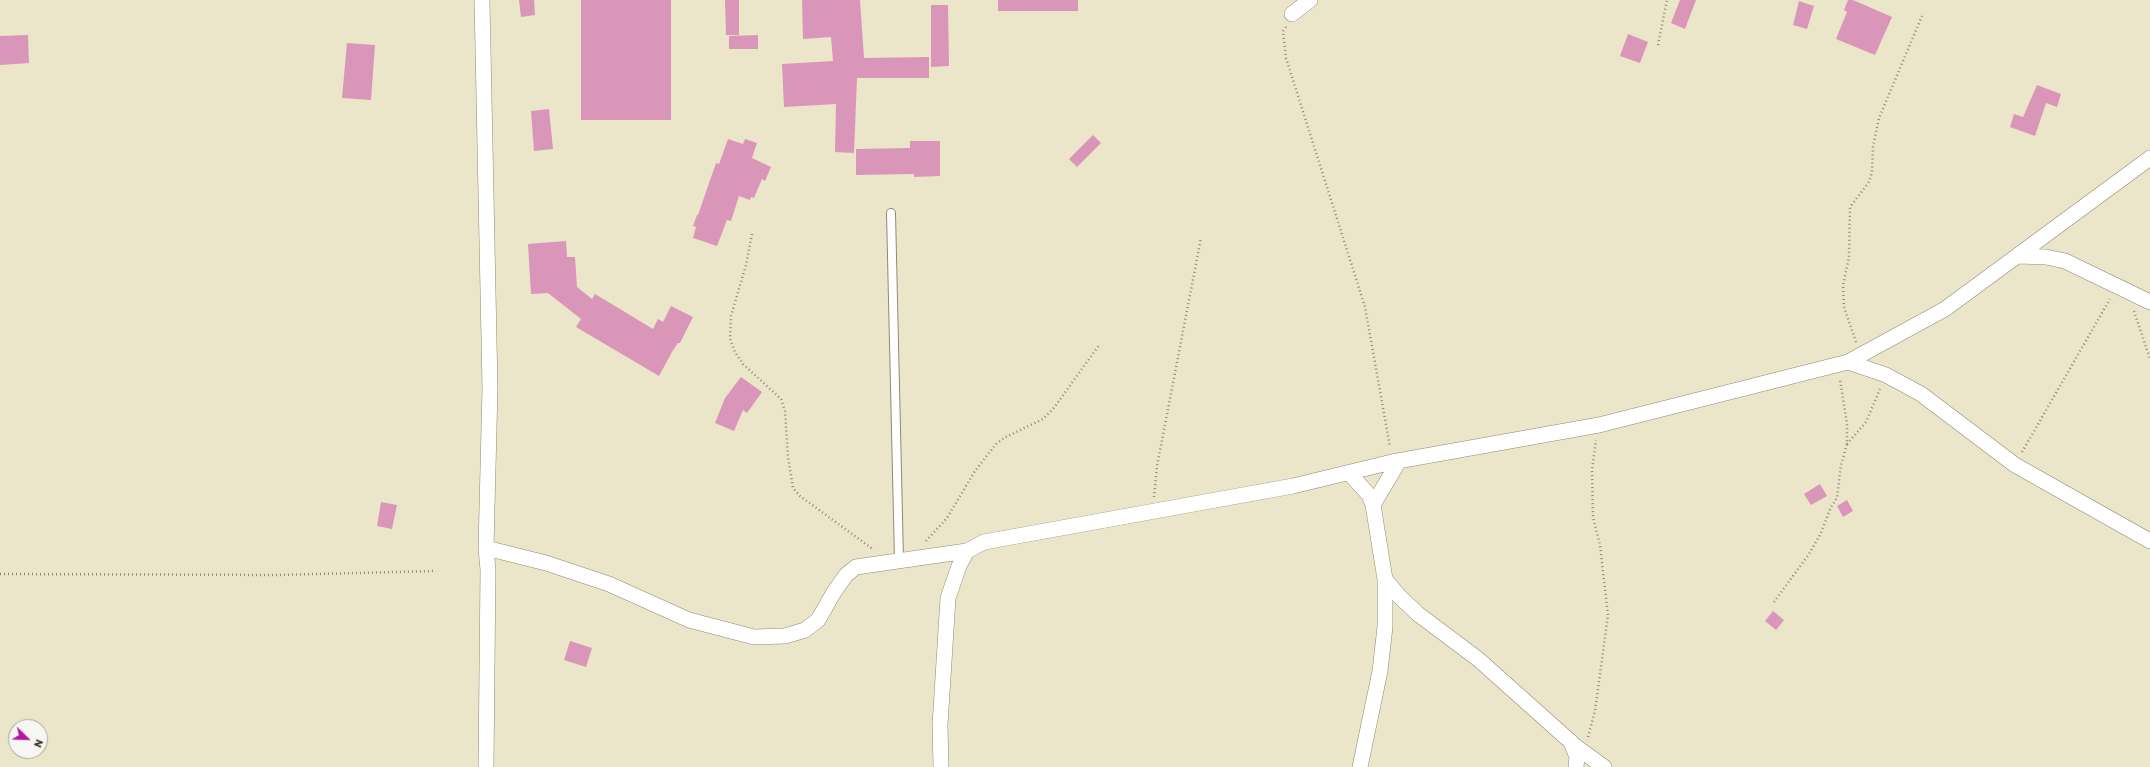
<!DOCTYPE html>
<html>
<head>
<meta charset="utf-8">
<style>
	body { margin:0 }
	#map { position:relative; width:2150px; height:767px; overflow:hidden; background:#ebe5ca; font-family:Itim,sans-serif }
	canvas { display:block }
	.north { position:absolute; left:8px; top:719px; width:40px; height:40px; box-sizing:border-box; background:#f6f6f2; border:1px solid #aba49d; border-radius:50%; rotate:113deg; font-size:11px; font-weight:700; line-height:16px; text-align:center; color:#3b2a1e }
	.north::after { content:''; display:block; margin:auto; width:14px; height:18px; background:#b5179e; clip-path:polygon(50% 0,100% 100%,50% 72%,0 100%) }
</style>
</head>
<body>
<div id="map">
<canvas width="2150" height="767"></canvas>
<div class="north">N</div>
</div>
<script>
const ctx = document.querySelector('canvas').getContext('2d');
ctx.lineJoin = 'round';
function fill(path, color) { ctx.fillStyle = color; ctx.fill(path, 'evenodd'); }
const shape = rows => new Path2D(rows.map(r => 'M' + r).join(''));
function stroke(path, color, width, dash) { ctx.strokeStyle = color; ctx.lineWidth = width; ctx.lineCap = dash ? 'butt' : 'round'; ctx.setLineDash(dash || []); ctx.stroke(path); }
fill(shape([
	[519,0,534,0,535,15,521,17],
	[581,0,671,0,671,120,581,120],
	[725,0,739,0,739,35,726,35],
	[802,0,860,0,864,58,929,57,929,78,857,78,854,153,835,152,836,104,784,107,782,64,833,61,831,37,803,39],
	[998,0,1078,0,1078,11,998,11],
	[1680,0,1696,0,1685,29,1671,23],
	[1848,0,1853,0,1892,17,1875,55,1836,39,1847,12,1844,10],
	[1799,1,1814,6,1807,29,1793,25],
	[931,5,948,5,949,66,931,67],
	[1628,34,1648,42,1640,63,1620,56],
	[28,35,29,63,0,65,0,36],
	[758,35,758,49,729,49,729,36],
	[347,43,375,45,371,100,342,98],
	[2037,85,2061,94,2057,107,2046,103,2035,136,2010,127,2014,114,2023,117],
	[549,109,553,149,534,151,531,111],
	[1093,135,1101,143,1077,167,1069,159],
	[728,139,743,144,745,139,757,143,752,158,771,167,765,181,762,179,754,198,751,197,750,200,739,196,731,221,727,220,717,246,693,238,696,227,693,226,697,215,698,215,716,163,719,164],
	[910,141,940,141,940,176,914,177,914,174,856,175,856,149,910,148],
	[566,241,567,257,575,257,577,287,592,299,595,294,653,329,658,319,663,322,671,306,693,317,680,343,678,343,672,352,659,376,576,327,581,319,548,293,531,294,528,244],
	[741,377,762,392,747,413,743,410,734,431,715,423,725,398],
	[1820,484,1827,496,1811,505,1804,494],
	[1847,500,1853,511,1843,517,1837,506],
	[381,502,397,505,392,529,377,526],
	[1773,611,1784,620,1776,630,1765,621],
	[570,641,592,648,586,667,564,660]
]), '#da96b9');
const lane = shape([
	[891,213,899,560]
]);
const street = shape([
	[482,0,490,388,486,548,488,570,486,767],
	[1292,14,1310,0],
	[2019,256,2046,257,2065,261,2150,302],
	[1848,362,1886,375,1921,394,2015,465,2150,541],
	[1350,474,1369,495,1373,505,1385,579,1400,597,1418,614,1478,659,1571,742,1577,757,1576,767],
	[1373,505,1399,461],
	[486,548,546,563,609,584,689,620,754,637,785,636,805,630,818,620,834,592,846,575,856,567,967,551],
	[1571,743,1604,767],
	[941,767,940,725,948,598,959,566,967,551,984,542,1293,486,1392,462,1599,425,1848,362,1945,309,2150,158],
	[1360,767,1380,671,1385,627,1385,579]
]);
stroke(lane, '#938874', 10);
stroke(street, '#938874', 16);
stroke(shape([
	[1286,27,1283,31,1286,58,1365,307,1390,447],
	[1658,45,1667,0],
	[752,234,746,265,731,316,730,339,735,352,743,364,781,399,785,411,788,457,793,488,800,496,874,550],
	[2134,311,2150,359],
	[1856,342,1844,307,1843,285,1849,257,1850,207,1869,182,1872,172,1873,147,1879,118,1922,16],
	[1847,444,1866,422,1880,389],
	[2022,452,2110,299],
	[1154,497,1157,466,1201,238],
	[926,541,947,518,975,471,996,444,1004,438,1043,419,1053,409,1100,344],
	[0,574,277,575,436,571],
	[1774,602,1809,554,1821,533,1831,507,1837,498,1841,465,1847,444,1847,424,1840,380],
	[1588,737,1595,711,1608,615,1600,545,1593,517,1592,470,1596,440]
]), '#938874', 2.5, [1, 3]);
stroke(lane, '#fff', 8);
stroke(street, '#fff', 15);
</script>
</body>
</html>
